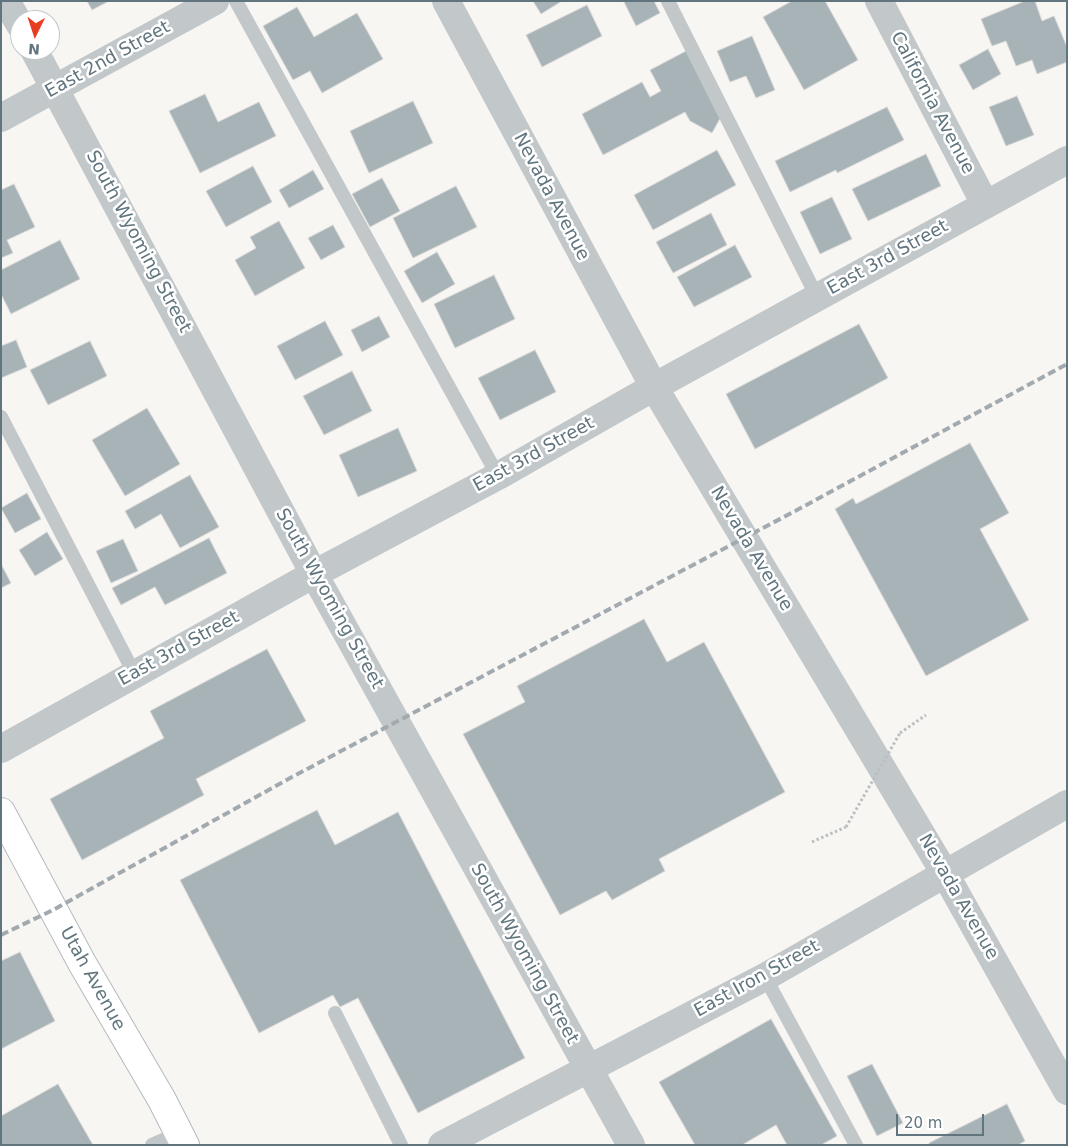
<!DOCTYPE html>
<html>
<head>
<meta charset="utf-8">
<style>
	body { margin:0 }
	#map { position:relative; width:1068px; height:1146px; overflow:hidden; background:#f7f6f3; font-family:"DejaVu Sans",sans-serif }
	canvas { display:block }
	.frame { position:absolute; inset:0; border:2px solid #61757f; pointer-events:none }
	.north { position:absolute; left:10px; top:10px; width:50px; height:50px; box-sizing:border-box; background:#fff; border:1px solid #c0c8cc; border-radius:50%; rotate:184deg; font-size:14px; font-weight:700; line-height:20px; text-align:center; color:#61757f }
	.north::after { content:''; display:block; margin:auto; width:18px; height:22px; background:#e73e23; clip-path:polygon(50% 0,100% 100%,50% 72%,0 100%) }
	.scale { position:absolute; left:896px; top:1114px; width:88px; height:22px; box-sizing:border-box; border:2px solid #61757f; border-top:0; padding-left:6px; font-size:15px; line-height:18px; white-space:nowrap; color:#61757f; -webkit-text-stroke:4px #fff; paint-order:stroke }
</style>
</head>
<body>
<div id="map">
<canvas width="1068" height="1146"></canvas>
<div class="frame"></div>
<div class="north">N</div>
<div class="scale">20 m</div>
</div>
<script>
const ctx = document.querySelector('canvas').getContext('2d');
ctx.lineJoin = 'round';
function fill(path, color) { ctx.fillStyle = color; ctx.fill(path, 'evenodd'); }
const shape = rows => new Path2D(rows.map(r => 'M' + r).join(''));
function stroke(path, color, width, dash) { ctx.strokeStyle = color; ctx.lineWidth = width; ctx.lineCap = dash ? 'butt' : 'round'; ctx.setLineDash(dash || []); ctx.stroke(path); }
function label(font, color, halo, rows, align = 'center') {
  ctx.font = font + ' "DejaVu Sans",sans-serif'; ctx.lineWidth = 5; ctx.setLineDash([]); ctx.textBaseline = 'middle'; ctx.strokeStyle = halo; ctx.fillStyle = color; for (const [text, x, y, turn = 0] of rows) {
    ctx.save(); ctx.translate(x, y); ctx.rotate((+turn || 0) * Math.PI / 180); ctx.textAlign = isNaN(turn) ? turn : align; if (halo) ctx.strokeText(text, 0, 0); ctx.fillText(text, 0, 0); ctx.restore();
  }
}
const building = shape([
	[87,1,109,1,92,10,87,1],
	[533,1,562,1,541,14,533,1],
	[626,1,654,1,660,13,636,26,624,2,626,1],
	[792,1,825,1,858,60,804,90,763,17,792,1],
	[1025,1,1035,1,1042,21,1054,16,1067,47,1067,62,1037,74,1032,60,1016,66,1006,41,992,46,981,19,1025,1],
	[587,5,602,36,542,67,526,35,587,5],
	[297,7,314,37,357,13,383,59,322,93,310,71,293,80,263,26,297,7],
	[752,36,775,90,756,98,746,76,730,82,717,51,752,36],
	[988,49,1001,74,973,90,959,65,988,49],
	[688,50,722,115,712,133,690,121,685,112,603,155,582,114,642,82,650,97,661,91,650,70,688,50],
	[205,94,218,122,259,102,276,136,200,173,169,111,205,94],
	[1017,96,1034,135,1006,146,989,107,1017,96],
	[413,101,433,143,369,173,350,131,413,101],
	[887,107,904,140,837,173,836,170,790,192,775,161,887,107],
	[717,150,736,185,653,230,634,195,717,150],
	[926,154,941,186,868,221,852,189,926,154],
	[253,166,272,202,226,227,206,191,253,166],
	[313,170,324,189,289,208,279,190,313,170],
	[382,178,400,211,370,227,352,194,382,178],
	[14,184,35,227,7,240,13,253,1,258,1,190,14,184],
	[456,186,477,227,413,258,393,218,456,186],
	[832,197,852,239,820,254,800,212,832,197],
	[711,213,727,245,673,273,656,242,711,213],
	[279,221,305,268,255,296,235,260,256,248,250,237,279,221],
	[333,225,345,247,321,260,308,238,333,225],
	[60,240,80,279,11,314,1,294,1,270,60,240],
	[735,245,752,277,694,307,677,277,735,245],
	[437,252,455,284,422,303,404,271,437,252],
	[494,275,515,319,455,348,434,304,494,275],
	[379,316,390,337,362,352,351,330,379,316],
	[325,321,343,355,295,380,277,346,325,321],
	[859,324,888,378,755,449,726,394,859,324],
	[16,340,27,367,1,378,1,346,16,340],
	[90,341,107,376,48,405,30,370,90,341],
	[535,350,556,392,500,420,478,378,535,350],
	[352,371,372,411,324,435,303,396,352,371],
	[147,408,180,464,125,496,92,440,147,408],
	[398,428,417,471,358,497,339,455,398,428],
	[970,443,1009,513,980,529,1029,620,926,676,835,509,853,498,856,504,970,443],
	[190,475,219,527,180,548,161,514,135,529,125,511,190,475],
	[27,493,41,519,15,533,1,508,27,493],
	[47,532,63,559,35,576,19,550,47,532],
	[209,538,227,573,165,605,155,587,121,605,112,588,209,538],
	[123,539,138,571,111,583,96,551,123,539],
	[1,564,11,583,1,588,1,564],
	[644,619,667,662,704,642,785,792,659,859,665,871,612,900,606,891,560,915,463,734,525,702,517,686,644,619],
	[267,649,306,721,196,779,204,795,82,860,50,799,164,738,150,711,267,649],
	[317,810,335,845,398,812,525,1058,418,1113,358,998,340,1007,333,995,259,1033,180,880,317,810],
	[20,952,55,1021,1,1049,1,961,20,952],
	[771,1019,837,1136,821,1145,787,1145,776,1125,742,1145,695,1145,659,1082,771,1019],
	[872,1064,903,1123,877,1136,847,1076,872,1064],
	[58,1084,93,1145,1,1145,1,1116,58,1084],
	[1007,1104,1025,1141,1018,1145,929,1145,929,1143,1007,1104]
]);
fill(building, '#a8b3b7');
stroke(building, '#d8d8d6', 1);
const primary = shape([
	[1,812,82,963,162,1100,185,1145]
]);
stroke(primary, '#b5babd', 30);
stroke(shape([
	[900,733,926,715],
	[812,842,846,827]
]), '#bcbfc1', 3, [2.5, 2.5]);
stroke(shape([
	[236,1,498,476],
	[668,1,817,297],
	[1,417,134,673],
	[765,977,856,1145],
	[335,1013,401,1145],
	[152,1145,179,1133]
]), '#c2c7c9', 14);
stroke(shape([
	[6,1,20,25],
	[446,1,654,387,944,872,1067,1091],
	[879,1,985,204],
	[34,50,314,574,631,1145],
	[1,749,314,574,498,476,654,387,1067,160],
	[442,1145,765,977,1067,804]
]), '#c2c7c9', 28);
stroke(shape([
	[1,118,215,1]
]), '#c2c7c9', 28);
stroke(primary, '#fff', 28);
stroke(shape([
	[1,935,53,910,292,777,797,510,1067,364]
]), '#a2aaaf', 4, [8, 4]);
stroke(shape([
	[846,827,900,733]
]), '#bcbfc1', 3, [2.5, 2.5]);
label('18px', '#61757f', '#fff', [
	["East 2nd Street",108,60,-29],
	["California Avenue",932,103,62],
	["Nevada Avenue",551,197,62],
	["South Wyoming Street",138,242,62],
	["East 3rd Street",888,258,-29],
	["East 3rd Street",534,455,-29],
	["Nevada Avenue",751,549,59],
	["South Wyoming Street",329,599,61],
	["East 3rd Street",179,649,-29],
	["Nevada Avenue",958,897,60],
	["South Wyoming Street",524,954,61],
	["Utah Avenue",92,979,61],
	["East Iron Street",757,979,-29]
]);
</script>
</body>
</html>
